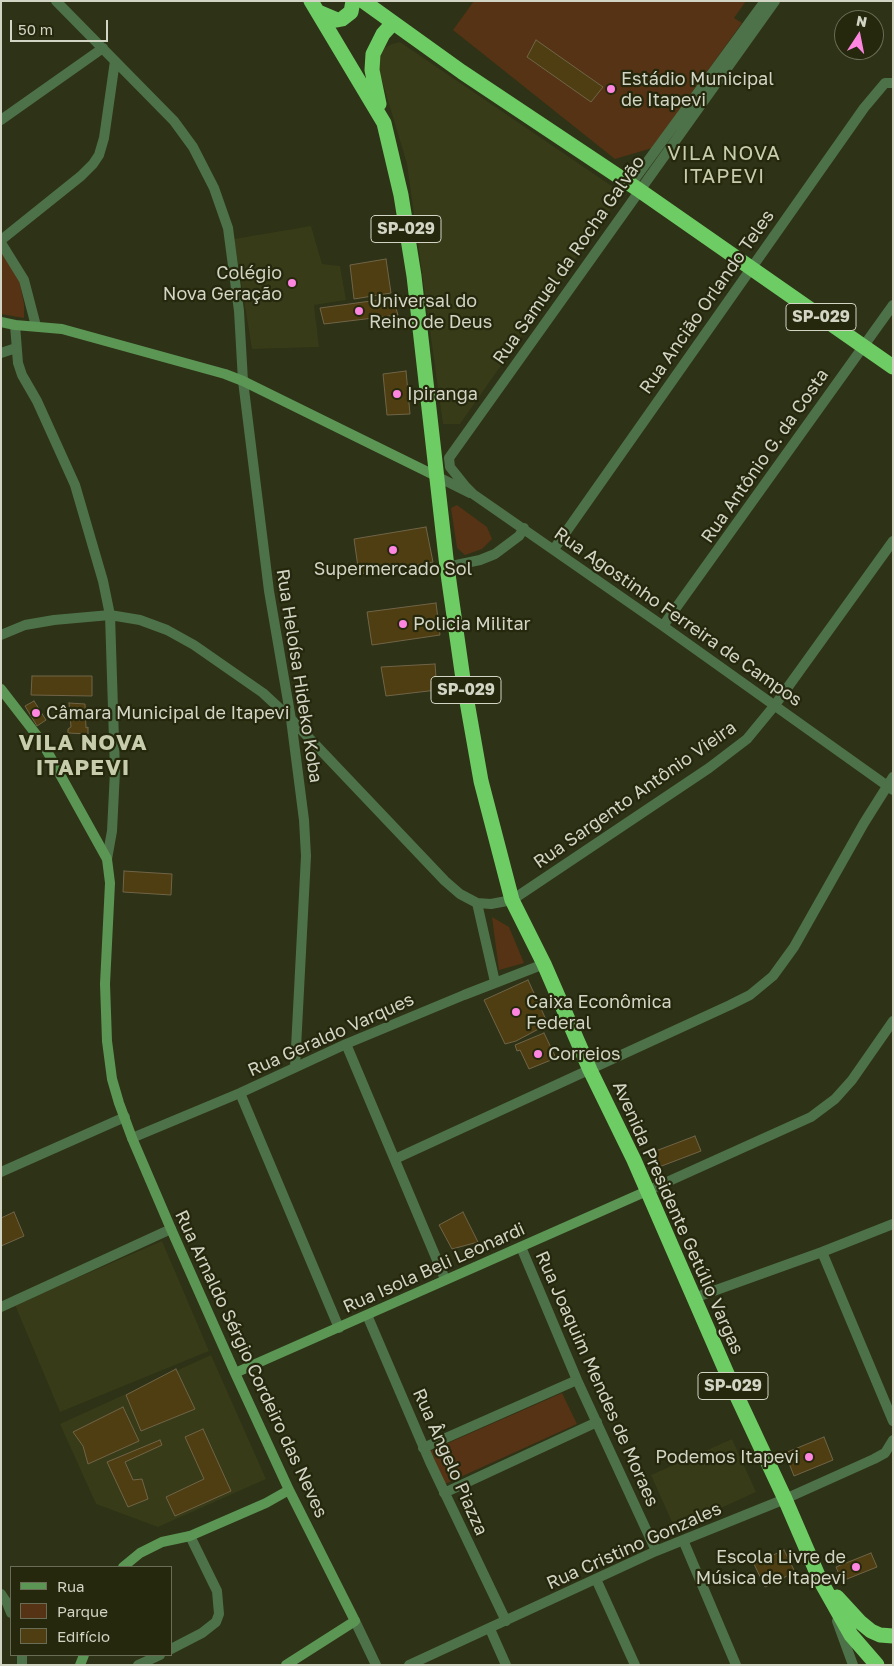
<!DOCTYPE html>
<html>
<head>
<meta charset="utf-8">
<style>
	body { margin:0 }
	#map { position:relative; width:894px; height:1666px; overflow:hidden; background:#2e3216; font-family:"Golos Text",sans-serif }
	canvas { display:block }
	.frame { position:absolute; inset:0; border:2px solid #d2d4c4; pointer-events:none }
	.legend { position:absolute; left:10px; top:1566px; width:162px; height:90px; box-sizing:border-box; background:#25280c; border:1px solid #6a6d56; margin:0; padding:6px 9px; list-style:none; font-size:15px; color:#d2d4c4 }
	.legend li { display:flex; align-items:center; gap:10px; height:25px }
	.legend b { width:25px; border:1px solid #6a6d56 }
	.north { position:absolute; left:834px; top:10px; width:50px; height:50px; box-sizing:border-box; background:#25280c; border:1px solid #6a6d56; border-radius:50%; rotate:11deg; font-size:14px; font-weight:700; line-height:20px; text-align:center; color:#d2d4c4 }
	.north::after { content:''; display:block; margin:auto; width:18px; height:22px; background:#fe85e0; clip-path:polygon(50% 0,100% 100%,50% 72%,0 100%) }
	.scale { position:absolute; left:10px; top:20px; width:98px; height:22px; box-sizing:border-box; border:2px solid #d2d4c4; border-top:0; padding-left:6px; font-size:15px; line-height:18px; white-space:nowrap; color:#d2d4c4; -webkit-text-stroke:4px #25280c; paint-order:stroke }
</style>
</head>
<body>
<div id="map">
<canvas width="894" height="1666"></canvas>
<div class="frame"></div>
<ul class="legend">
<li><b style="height:6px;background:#5b9655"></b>Rua</li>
<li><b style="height:14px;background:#563314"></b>Parque</li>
<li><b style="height:14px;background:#4f3e11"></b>Edifício</li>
</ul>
<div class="north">N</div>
<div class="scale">50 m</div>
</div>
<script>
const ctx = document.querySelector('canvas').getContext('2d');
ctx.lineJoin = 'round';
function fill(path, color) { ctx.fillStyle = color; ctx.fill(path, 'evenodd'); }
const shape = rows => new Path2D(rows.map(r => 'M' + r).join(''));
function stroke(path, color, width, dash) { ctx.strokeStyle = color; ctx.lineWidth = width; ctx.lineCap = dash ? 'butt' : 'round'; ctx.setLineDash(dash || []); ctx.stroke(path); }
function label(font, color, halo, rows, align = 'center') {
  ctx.font = font + ' "Golos Text",sans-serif'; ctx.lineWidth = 4.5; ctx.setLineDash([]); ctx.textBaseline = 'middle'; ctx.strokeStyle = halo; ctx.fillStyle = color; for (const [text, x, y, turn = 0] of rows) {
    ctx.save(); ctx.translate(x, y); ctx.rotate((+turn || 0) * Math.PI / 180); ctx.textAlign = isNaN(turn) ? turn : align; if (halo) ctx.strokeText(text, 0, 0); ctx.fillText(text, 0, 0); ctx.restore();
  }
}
fill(shape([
	[400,42,622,193,460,424,443,424,407,164,378,67,382,49,392,44],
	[311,226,322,264,340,266,346,300,314,305,319,347,252,349,234,239],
	[162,1241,209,1351,60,1412,15,1305],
	[211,1355,266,1479,158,1527,96,1504,60,1424],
	[732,1439,756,1492,675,1529,651,1475]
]), '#373b18');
fill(shape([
	[474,1,746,1,734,18,742,23,652,148,615,159,453,30],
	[1,250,18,273,24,304,24,318,1,314],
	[457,505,487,527,492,539,482,549,465,555,457,548,451,508],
	[492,917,509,927,524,963,499,970],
	[562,1393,577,1424,445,1484,430,1451]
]), '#563314');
const building = shape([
	[536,40,603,87,591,102,527,57,536,40],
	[386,259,391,293,354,299,350,265,386,259],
	[393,298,398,315,324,324,320,308,393,298],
	[406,371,410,414,387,415,383,374,406,371],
	[426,527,433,562,359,574,354,539,426,527],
	[436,603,440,635,372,645,367,612,436,603],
	[435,664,437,690,386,696,381,667,435,664],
	[32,676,92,676,92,696,31,695,32,676],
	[34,701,46,720,37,726,25,706,34,701],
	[69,703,85,704,86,728,88,727,88,734,68,733,68,729,71,727,69,703],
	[124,871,172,874,171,895,123,892,124,871],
	[528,980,548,1024,516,1041,505,1044,484,1000,528,980],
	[544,1033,556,1058,529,1069,520,1050,517,1051,515,1045,544,1033],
	[695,1136,701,1151,659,1167,653,1152,695,1136],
	[14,1212,24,1236,1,1246,1,1218,14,1212],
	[463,1212,478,1242,452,1249,439,1225,463,1212],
	[176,1369,195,1409,141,1431,126,1395,176,1369],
	[123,1407,139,1441,88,1464,83,1446,73,1432,123,1407],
	[203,1429,231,1491,175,1516,166,1497,204,1479,185,1437,203,1429],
	[824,1437,833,1460,794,1476,785,1453,824,1437],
	[160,1440,162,1445,125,1462,133,1480,142,1479,148,1499,128,1507,107,1462,160,1440],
	[784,1550,795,1572,765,1587,754,1564,784,1550],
	[871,1553,877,1567,842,1581,836,1567,871,1553]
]);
fill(building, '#4f3e11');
stroke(building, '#706448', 1);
stroke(shape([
	[56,1,174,121,193,147,214,188,228,228,239,311,243,381,269,591,291,719,304,820,306,856,295,1067],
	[775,1,449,458,450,467,466,487,473,494,663,626,893,790],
	[1,120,103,48],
	[631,184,765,1],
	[1,240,81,176,93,164,99,155,104,138,115,61],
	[1,243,24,280,36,326],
	[15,325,18,363,22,375,37,401,75,485,103,581,110,615,115,771,112,831,107,859],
	[1,353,16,348],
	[438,477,470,493],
	[554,549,864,108,885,83,893,83],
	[447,567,480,560,495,554,519,536,524,528],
	[663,626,893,305],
	[1,635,25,625,54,620,110,615,140,620,167,630,194,645,263,693,291,719,445,881,460,894,477,903,491,904,512,900,709,768,747,739,775,705,893,541],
	[477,903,495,982],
	[346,1044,445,1279],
	[240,1093,339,1328],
	[132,1138,240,1093,346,1044,464,995,544,964],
	[395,1159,730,1005,750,995,773,976,794,947,864,823,893,777],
	[1,1172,125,1117],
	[647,1191,811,1117,835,1099,852,1080,893,1021],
	[521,1247,577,1380,656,1551],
	[822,1252,893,1421],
	[694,1298,822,1252,893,1224],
	[1,1307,171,1229],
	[367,1315,430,1462,506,1621],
	[423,1448,577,1380],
	[444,1493,597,1422],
	[683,1540,736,1665],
	[596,1579,635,1665],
	[1,1594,7,1603,11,1613],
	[355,1621,376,1665],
	[837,1621,853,1665],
	[490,1629,506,1665],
	[171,1649,202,1633,216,1622,219,1614,217,1591,190,1536],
	[22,1655,22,1665],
	[138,1665,160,1655],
	[409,1665,656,1551,785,1499,874,1459,885,1453,893,1440]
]), '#4d7149', 10);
stroke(shape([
	[1,322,15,325,62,329,225,374,243,381,438,477],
	[1,689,42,742,107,859,110,883,105,984,107,1041,112,1079,119,1103,132,1138,171,1229,235,1373,289,1490,355,1621,286,1665],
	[235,1373,647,1191],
	[123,1567,140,1553,162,1542,190,1536,266,1503,289,1490],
	[80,1665,84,1655]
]), '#5b9655', 10);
stroke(shape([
	[311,1,384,123,401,195,414,276,447,567,463,679,481,781,512,900,544,964,590,1070,634,1160,735,1392,785,1499,820,1580,851,1635,877,1665],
	[363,1,462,72,639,190,893,367],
	[318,12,337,20,342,19,351,12,353,1],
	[379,104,372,70,373,54,383,34,393,23],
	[837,1597,860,1622,871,1631,880,1635,893,1636]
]), '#6dcc64', 15);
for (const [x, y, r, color] of [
	[611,89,5,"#fe85e0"],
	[292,283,5,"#fe85e0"],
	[359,311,5,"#fe85e0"],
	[397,394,5,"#fe85e0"],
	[393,550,5,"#fe85e0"],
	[403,624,5,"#fe85e0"],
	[36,713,5,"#fe85e0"],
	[516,1012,5,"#fe85e0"],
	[538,1054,5,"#fe85e0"],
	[809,1457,5,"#fe85e0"],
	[856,1567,5,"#fe85e0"]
]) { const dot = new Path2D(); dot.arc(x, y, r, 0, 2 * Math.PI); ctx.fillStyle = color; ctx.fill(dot); stroke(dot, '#25280c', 2); }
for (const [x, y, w] of [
	[406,229,70],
	[821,317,70],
	[466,690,70],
	[733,1386,70]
]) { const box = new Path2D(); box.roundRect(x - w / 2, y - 13.5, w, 27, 4); ctx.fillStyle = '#25280c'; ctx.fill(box); stroke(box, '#d2d4c4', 1); }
label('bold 16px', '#d2d4c4', null, [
	["SP-029",406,229],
	["SP-029",821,317],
	["SP-029",466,690],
	["SP-029",733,1386]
]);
label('18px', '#d2d4c4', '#25280c', [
	["Estádio Municipal",621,79],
	["de Itapevi",621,100],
	["Colégio",282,273,"right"],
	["Nova Geração",282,294,"right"],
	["Universal do",369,301],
	["Reino de Deus",369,322],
	["Ipiranga",407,394],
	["Supermercado Sol",393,569,"center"],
	["Policia Militar",413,624],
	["Câmara Municipal de Itapevi",46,713],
	["Caixa Econômica",526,1002],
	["Federal",526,1023],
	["Correios",548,1054],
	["Podemos Itapevi",799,1457,"right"],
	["Escola Livre de",846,1557,"right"],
	["Música de Itapevi",846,1578,"right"]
], 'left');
label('18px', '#d2d4c4', '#25280c', [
	["Rua Samuel da Rocha Galvão",569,260,-55],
	["Rua Ancião Orlando Teles",707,302,-55],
	["Rua Antônio G. da Costa",765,456,-55],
	["Rua Agostinho Ferreira de Campos",678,617,35],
	["Rua Heloísa Hideko Koba",299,676,81],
	["Rua Sargento Antônio Vieira",635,795,-35],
	["Rua Geraldo Varques",331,1035,-24],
	["Avenida Presidente Getúlio Vargas",678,1218,66],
	["Rua Isola Beli Leonardi",434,1268,-24],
	["Rua Arnaldo Sérgio Cordeiro das Neves",251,1364,65],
	["Rua Joaquim Mendes de Moraes",597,1379,66],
	["Rua Ângelo Piazza",450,1462,66],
	["Rua Cristino Gonzales",634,1546,-24]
]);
ctx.letterSpacing = '1px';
label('20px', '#c7cdac', '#25280c', [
	["VILA NOVA",724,154],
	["ITAPEVI",724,177]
]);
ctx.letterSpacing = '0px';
ctx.letterSpacing = '1px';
label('bold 22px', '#c7cdac', '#25280c', [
	["VILA NOVA",83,743],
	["ITAPEVI",83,768]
]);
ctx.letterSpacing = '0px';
</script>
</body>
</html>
